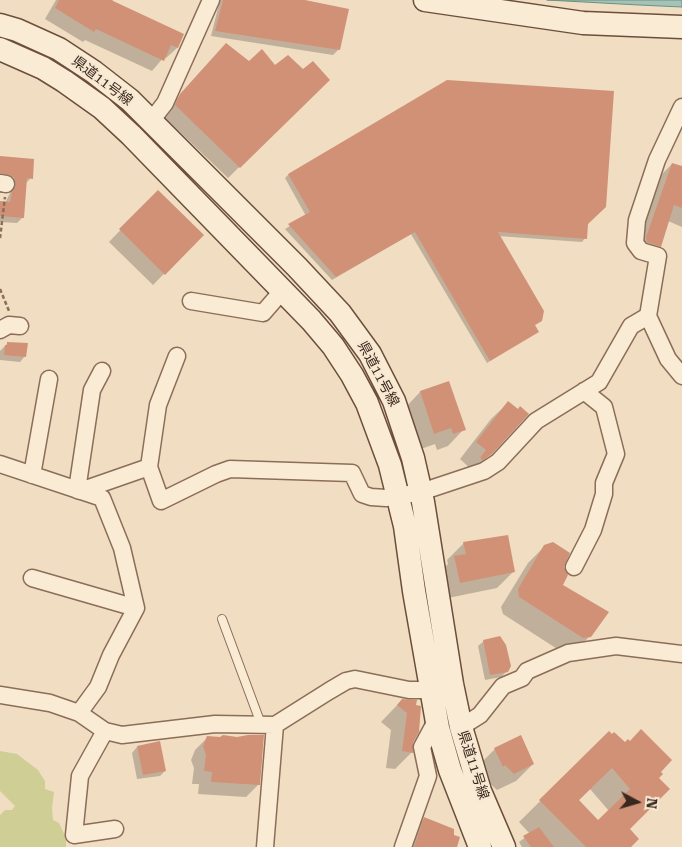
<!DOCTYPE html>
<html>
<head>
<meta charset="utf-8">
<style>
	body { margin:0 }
	#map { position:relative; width:682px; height:847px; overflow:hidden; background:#f0ddc2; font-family:"Roboto Serif",serif }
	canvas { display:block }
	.north { position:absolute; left:612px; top:777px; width:50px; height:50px; -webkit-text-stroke:4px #f7e8d2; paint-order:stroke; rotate:96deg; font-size:14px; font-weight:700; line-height:20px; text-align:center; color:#3a271d }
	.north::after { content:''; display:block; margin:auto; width:18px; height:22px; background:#3a271d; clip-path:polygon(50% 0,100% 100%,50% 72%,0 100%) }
</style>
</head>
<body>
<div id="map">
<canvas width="682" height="847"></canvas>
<div class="north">N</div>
</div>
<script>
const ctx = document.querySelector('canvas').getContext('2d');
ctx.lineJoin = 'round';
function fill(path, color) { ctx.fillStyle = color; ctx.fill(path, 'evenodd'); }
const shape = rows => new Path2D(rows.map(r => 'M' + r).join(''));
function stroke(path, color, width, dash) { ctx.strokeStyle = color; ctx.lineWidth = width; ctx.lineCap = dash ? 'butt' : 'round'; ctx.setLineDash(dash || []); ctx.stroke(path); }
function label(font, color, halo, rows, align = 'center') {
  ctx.font = font + ' "Roboto Serif","Noto Sans JP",serif'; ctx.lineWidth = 4; ctx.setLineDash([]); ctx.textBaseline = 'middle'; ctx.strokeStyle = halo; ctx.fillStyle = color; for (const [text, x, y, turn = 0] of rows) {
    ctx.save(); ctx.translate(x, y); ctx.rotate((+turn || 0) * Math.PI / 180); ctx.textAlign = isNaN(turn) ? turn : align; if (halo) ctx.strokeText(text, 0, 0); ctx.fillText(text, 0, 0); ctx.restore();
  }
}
fill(shape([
	[0,751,17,754,38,770,45,781,45,789,54,792,52,808,53,820,59,823,66,838,66,847,0,847,0,815,5,810,12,810,15,806,0,791]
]), '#cfcf95');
const water = shape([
	[547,0,682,0,682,7,639,5,547,0]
]);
fill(water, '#a4c2b6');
stroke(water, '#6b9183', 1);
fill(shape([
	[56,0,113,0,112,2,183,35,177,48,166,58,164,57,152,71,85,40,83,42,45,19],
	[220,0,299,0,339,49,333,55,211,36],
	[226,45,249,63,303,70,328,80,228,178,164,117,169,107],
	[447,81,587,224,585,238,582,242,498,236,537,332,487,363,411,234,332,280,285,229,306,216,285,178,288,175],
	[0,156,31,178,25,184,23,217,17,223,0,222,0,202,5,203,10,193,8,183,0,180],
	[672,164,682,167,682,227,668,221,660,246,646,260,633,256,632,254,639,229,658,178],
	[158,191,202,235,153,285,109,242],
	[8,343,25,356,20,362,0,360,0,351],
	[448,382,464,429,448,446,437,450,435,444,418,450,404,409,420,392],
	[508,403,491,453,473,471,460,459,491,419],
	[464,543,514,571,497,588,443,599,438,574,448,564,447,560],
	[545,546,563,567,561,585,590,636,573,653,565,654,503,614,501,607,528,563],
	[484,641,507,671,501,677,485,680,478,646],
	[402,700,415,701,412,752,395,769,386,768,391,730,381,722],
	[609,733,659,772,629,829,629,847,522,847,519,842,530,834,519,822],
	[590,789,609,811,598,822,578,801],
	[208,737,221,738,259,784,246,797,198,794,199,784,192,784,194,768,191,760,195,750],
	[137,747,165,771,160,776,137,779,132,753],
	[495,749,533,764,516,781,497,790,487,781,478,766],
	[425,818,455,847,410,847,417,825]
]), '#0003');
fill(shape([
	[59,0,111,0,184,34,178,48,171,45,164,61,96,29,94,32,55,8],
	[223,0,305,0,349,9,340,50,215,31],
	[226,43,249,61,262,49,275,65,288,55,303,69,313,61,330,80,240,168,175,105,180,94],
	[447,80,614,91,606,207,588,224,587,239,498,232,544,311,542,321,535,325,539,332,490,361,415,232,336,277,288,224,310,212,288,174],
	[0,156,34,159,33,179,27,178,24,218,0,216,0,201,10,202,12,192,16,185,14,177,0,173],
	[672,163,682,166,682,208,674,205,661,247,647,242,646,237],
	[158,190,204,235,165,275,119,229],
	[7,342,28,343,26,357,4,355,5,345,7,345],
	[449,381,466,430,453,434,451,428,434,434,420,391],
	[508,401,518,409,520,406,529,414,492,454,483,460,480,458,486,450,476,442],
	[508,535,515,572,460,583,454,556,466,554,463,542],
	[553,542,570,553,564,567,568,575,563,585,609,612,591,637,583,638,519,597,518,589,544,545],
	[500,636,506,645,511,666,508,672,490,675,483,640],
	[402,699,417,700,416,705,421,706,419,732,413,743,413,753,402,751,407,713,397,705],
	[641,729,672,760,661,772,663,774,659,778,670,789,630,829,639,839,631,847,586,847,539,800,609,731,612,734,614,732,625,742,628,739,630,741],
	[612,768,630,789,598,820,579,800],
	[223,735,237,737,248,735,264,735,260,785,211,782,212,772,204,771,206,755,203,746,207,736,220,737],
	[521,735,534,764,514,774,505,765,503,767,494,748],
	[160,741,166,771,143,775,137,746],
	[424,817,454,829,454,835,460,837,457,847,414,847],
	[539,827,554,847,531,847,523,836]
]), '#d09176');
const lane = shape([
	[222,619,261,724]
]);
const street = shape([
	[151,121,165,103,211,0],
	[0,183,6,184],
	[191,301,263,313,283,290],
	[648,316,658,256,641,251,635,243,637,220,657,160,682,107],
	[0,330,9,325,20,326],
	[177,356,158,405,149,467,161,501,216,474,230,469,352,473,362,494,371,497,386,498,421,492,484,471,498,462,536,421,599,382,631,326,648,316,668,359,682,376],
	[0,464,102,498,122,548,136,608,111,655,98,687,79,713],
	[32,475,49,379],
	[77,490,92,390,102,371],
	[80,491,149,467],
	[574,567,593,530,604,494,604,483,616,454,604,407,584,391],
	[32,578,136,608],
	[0,695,50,703,79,713,105,731,122,735,215,724,275,725,329,691,346,681,355,679,409,690,431,690,440,687],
	[461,727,480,715,503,686,522,678,527,671,568,653,616,646,682,654],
	[105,731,80,776,74,835,115,829],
	[265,847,275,725],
	[403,847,428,776,422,747,436,721]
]);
const secondary = shape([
	[425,0,583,23,682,27],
	[0,25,17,30,59,49,94,72,130,100,297,267,340,313,370,354,394,401,413,458,423,502,452,684,461,727,480,791,504,847],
	[0,49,43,68,64,81,102,108,131,135,311,320,333,346,352,375,367,403,390,465,405,526,414,591,438,728,450,770,480,847]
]);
stroke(lane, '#8b6d58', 10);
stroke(street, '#8b6d58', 19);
stroke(secondary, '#6c4e3b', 25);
stroke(shape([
	[0,238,5,197],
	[0,289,9,311]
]), '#8b6d58', 2.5, [4, 2.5]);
stroke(lane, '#faebd5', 8);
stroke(street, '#faebd5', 16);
stroke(secondary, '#faebd5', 22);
label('14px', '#3a271d', '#f7e8d2', [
	["県道11号線",102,81,37],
	["県道11号線",378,374,62],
	["県道11号線",473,765,72]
]);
</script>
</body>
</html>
